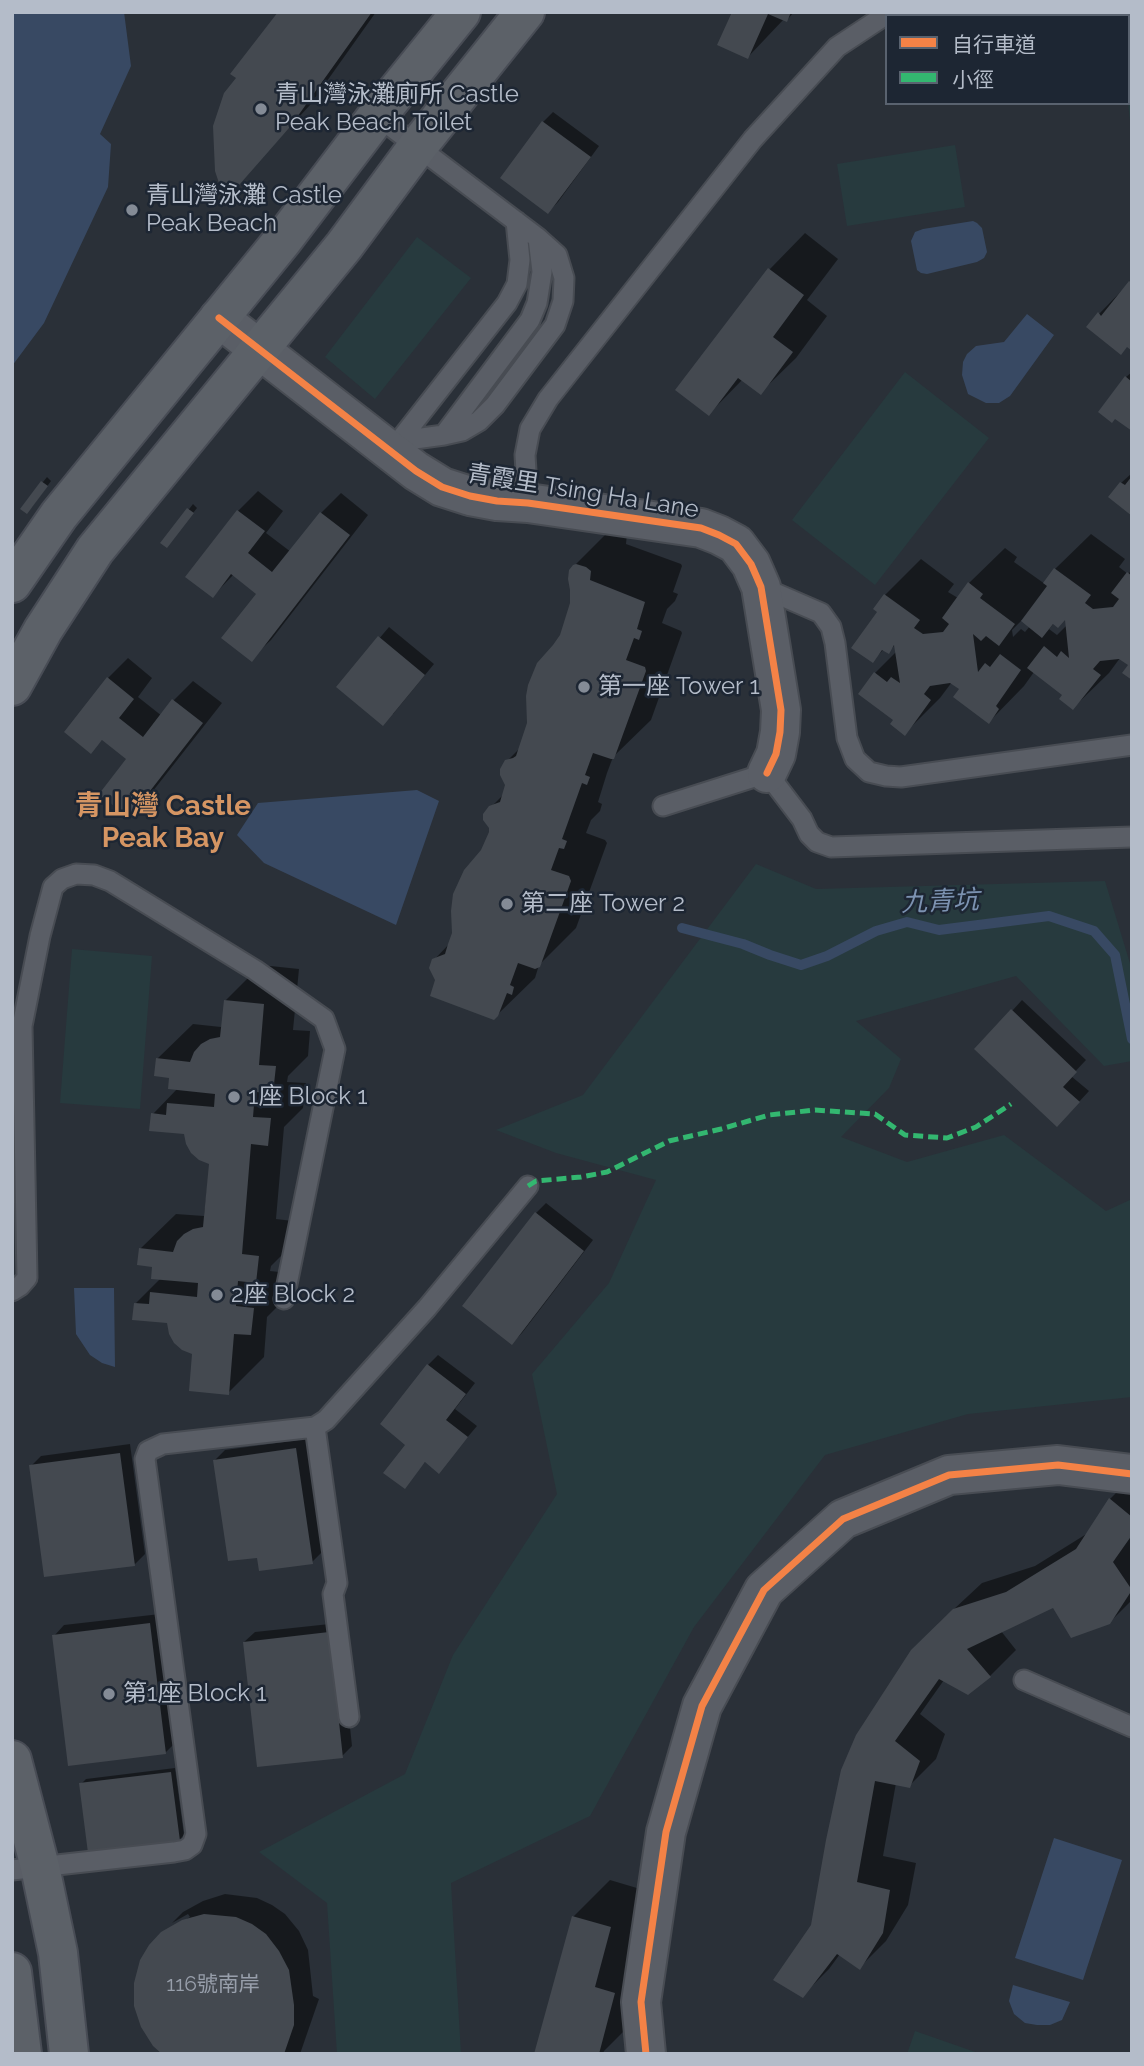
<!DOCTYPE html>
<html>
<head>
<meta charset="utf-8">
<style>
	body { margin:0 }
	#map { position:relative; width:1144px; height:2066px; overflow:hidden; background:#2a3038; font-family:Raleway,"Noto Sans TC",sans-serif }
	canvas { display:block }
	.frame { position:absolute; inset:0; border:14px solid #b4bcc9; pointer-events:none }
	.legend { position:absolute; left:885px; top:14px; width:245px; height:91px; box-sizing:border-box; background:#1d2633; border:2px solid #59626f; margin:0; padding:9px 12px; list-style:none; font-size:21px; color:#b4bcc9 }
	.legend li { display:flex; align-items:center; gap:14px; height:35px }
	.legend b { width:35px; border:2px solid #59626f }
</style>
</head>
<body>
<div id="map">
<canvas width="1144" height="2066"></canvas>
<div class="frame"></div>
<ul class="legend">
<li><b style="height:9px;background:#f48246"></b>自行車道</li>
<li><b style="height:9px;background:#33b770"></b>小徑</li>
</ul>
</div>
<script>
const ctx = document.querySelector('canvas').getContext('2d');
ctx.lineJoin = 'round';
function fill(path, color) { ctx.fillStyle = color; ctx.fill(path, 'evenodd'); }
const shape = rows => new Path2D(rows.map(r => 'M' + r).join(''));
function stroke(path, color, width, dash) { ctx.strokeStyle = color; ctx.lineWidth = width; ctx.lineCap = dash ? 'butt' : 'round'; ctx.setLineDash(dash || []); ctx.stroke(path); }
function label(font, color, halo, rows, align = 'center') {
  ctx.font = font + ' Raleway,"Noto Sans TC",sans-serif'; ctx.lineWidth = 5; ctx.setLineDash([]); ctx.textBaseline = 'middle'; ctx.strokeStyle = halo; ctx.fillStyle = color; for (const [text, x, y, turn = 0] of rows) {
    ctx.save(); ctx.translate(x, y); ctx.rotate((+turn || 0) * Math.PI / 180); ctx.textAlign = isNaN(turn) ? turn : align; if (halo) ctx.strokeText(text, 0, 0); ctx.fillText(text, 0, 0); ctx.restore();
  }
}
fill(shape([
	[1119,12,1132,12,1132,138,1128,103,1128,16,1119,16],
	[955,145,965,207,847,226,837,164],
	[417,237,471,278,375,399,325,357],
	[905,372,989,438,875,585,792,520],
	[756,864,816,889,1105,881,1132,970,1132,1061,1104,1066,1016,976,856,1021,901,1059,889,1088,841,1137,907,1162,1004,1135,1106,1211,1132,1199,1132,1397,968,1414,825,1455,694,1627,590,1816,451,1883,461,2054,337,2054,327,1903,259,1852,405,1774,453,1655,557,1494,532,1374,609,1283,656,1180,556,1153,496,1130,583,1095],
	[72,949,152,956,140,1109,60,1103],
	[915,2031,981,2054,907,2054]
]), '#273a3e');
fill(shape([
	[12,12,124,12,131,66,100,134,111,144,108,187,44,323,12,366],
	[973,221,977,223,982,228,987,252,984,258,977,262,927,274,921,273,917,270,911,241,915,232,923,229],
	[1027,314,1054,335,1010,396,999,403,986,403,968,394,962,375,963,362,967,354,976,346,1004,342],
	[417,790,439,801,396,925,264,863,237,835,258,803],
	[74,1288,114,1288,115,1367,102,1363,90,1355,76,1334],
	[1054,1838,1122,1860,1083,1980,1015,1958],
	[1013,1985,1070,2002,1062,2020,1050,2025,1037,2025,1025,2023,1014,2014,1009,2001]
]), '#384963');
fill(shape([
	[280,12,376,12,310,105,226,197],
	[733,12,794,12,787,20,784,19,748,57],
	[553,112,599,146,558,202,548,212,543,122],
	[805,233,838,259,807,300,827,316,796,358,760,393,743,379,709,414,678,390,770,269],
	[1132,280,1132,349,1128,345,1121,352,1099,314],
	[1132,372,1132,429,1126,377],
	[1132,473,1132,514,1121,483],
	[47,477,51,481,32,507,22,508],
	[258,491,283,511,266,533,291,552,321,513,341,493,368,515,271,640,251,659,258,593,234,574,213,596,187,577,238,511],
	[193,504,197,508,171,541,163,543],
	[609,531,627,534,626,544,681,564,682,566,673,592,678,594,675,601,667,609,662,623,681,631,682,633,651,720,613,757,607,773,598,802,602,804,600,811,591,820,586,833,605,840,607,843,576,928,539,965,535,978,497,1015,437,981,432,962,450,943,491,832,490,808,505,793,506,762,521,747,561,635,571,608,572,568],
	[1091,534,1125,559,1119,567,1128,574,1132,570,1132,678,1130,665,1120,658,1109,673,1073,708,1064,695,1034,672,1024,686,989,722,961,689,952,682,940,698,905,733,895,720,875,673,897,651,896,644,888,652,884,649,872,661,880,612,876,608,885,595,921,559,954,584,948,592,958,598,969,583,1005,548,1017,557,1014,562,1045,584,1055,569],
	[1066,618,1067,625,1057,635,1049,629,1054,623],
	[1022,620,1030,626,1025,632,1021,629,1013,637,1012,630],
	[389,627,434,664,393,714,338,687],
	[128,658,152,678,138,697,162,716,174,700,193,681,222,703,149,796,129,815,128,759,103,739,91,751,108,678],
	[261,965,299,969,293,1030,310,1031,308,1056,288,1076,287,1082,306,1083,303,1108,284,1127,276,1219,293,1221,291,1246,271,1266,270,1271,289,1273,286,1298,267,1317,264,1357,228,1393,168,1322,136,1303,161,1278,154,1265,140,1249,176,1214,204,1216,210,1163,185,1132,153,1114,178,1088,171,1076,157,1059,193,1024,221,1027,223,1025,225,1001],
	[1022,1000,1086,1060,1071,1076,1089,1091,1067,1115,1012,1011],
	[546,1203,593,1240,522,1333,512,1343,536,1213],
	[438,1355,475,1383,455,1409,477,1426,439,1471,426,1461,404,1486,408,1444,428,1365],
	[306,1439,322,1552,312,1562,258,1556,215,1460,225,1450],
	[130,1444,145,1554,135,1564,31,1466,41,1456],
	[1132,1477,1132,1600,1109,1623,1054,1606,1001,1631,1016,1650,990,1676,944,1680,920,1714,945,1734,936,1759,909,1786,896,1783,883,1856,916,1863,908,1905,886,1941,860,1967,840,1954,829,1969,802,1996,813,1926,939,1623,982,1583,1035,1566,1088,1533,1110,1499],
	[160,1614,176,1742,166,1752,54,1636,64,1625],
	[339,1623,352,1746,342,1756,244,1642,255,1632],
	[175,1768,184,1835,179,1840,81,1784,86,1779],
	[610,1880,647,1891,634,2021,604,2051,603,2054,536,2054,573,1917],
	[225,1894,257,1898,272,1905,285,1914,299,1931,308,1950,313,1996,319,1999,300,2054,166,2054,166,1931,190,1917,188,1914,172,1923,183,1912,203,1901]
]), '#0007');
stroke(shape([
	[682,928,743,944,770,955,801,965,827,956,876,931,907,922,939,930,1049,916,1094,931,1115,955,1132,1039]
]), '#384963', 10);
fill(shape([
	[278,12,372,12,290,127,225,201,215,171,213,126,224,93,236,78,230,74],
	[732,12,791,12,787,22,768,14,748,59,717,45],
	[542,121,591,157,548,214,500,178],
	[768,268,804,295,773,337,793,352,761,395,738,378,709,416,675,390],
	[1129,281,1132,283,1132,351,1127,347,1121,355,1086,327,1098,312,1101,316],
	[1125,376,1132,382,1132,431,1115,419,1112,423,1098,412],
	[1132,476,1132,516,1108,497,1120,482,1125,485],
	[41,481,48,486,27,514,20,509],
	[187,508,194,513,167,548,160,543],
	[237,510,265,531,248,553,272,572,320,512,350,535,252,662,221,638,256,594,231,574,213,598,185,577],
	[576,564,586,567,591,571,590,580,645,602,637,629,642,631,639,640,634,638,626,660,645,667,646,671,614,759,611,759,593,753,585,775,590,777,587,785,582,783,562,839,567,841,564,849,559,848,551,870,569,876,571,881,540,967,535,969,518,963,510,985,514,987,512,995,507,993,498,1016,494,1020,430,996,435,980,429,968,432,959,445,954,448,944,452,933,451,911,453,894,464,870,481,850,489,832,489,828,483,820,483,814,489,806,500,802,505,785,500,775,500,769,505,760,513,758,516,756,527,723,526,696,528,685,537,663,553,645,560,635,570,603,570,590,568,579,569,570,573,565],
	[1054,568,1091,595,1085,603,1093,609,1113,607,1119,599,1111,593,1127,572,1132,576,1132,680,1122,673,1128,665,1119,659,1100,661,1093,669,1101,675,1073,710,1059,699,1062,695,1027,668,1044,646,1057,657,1061,651,1069,658,1065,620,1058,628,1053,624,1042,638,1021,621,1047,586,1043,583],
	[968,582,983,594,980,598,1015,624,999,646,986,636,981,641,973,634,978,672,985,663,990,667,1000,654,1021,670,996,706,999,709,989,724,953,697,959,689,950,683,930,686,924,694,931,700,905,736,890,724,893,720,858,694,874,672,887,682,891,677,900,683,894,645,889,654,882,650,873,663,851,648,877,612,873,609,884,594,920,620,914,628,923,634,943,632,949,624,942,618],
	[378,636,425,675,383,726,336,687],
	[107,677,134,699,119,718,143,737,172,699,203,723,129,818,99,794,126,759,102,740,91,754,64,732],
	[224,1000,264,1004,259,1065,276,1066,273,1093,255,1092,253,1117,271,1118,268,1146,251,1144,242,1254,259,1256,256,1283,238,1281,236,1306,254,1308,251,1335,234,1334,229,1395,189,1391,192,1354,182,1350,174,1343,169,1334,167,1323,132,1320,134,1303,149,1304,150,1292,197,1297,198,1283,151,1279,152,1267,137,1265,139,1248,173,1252,177,1241,184,1234,193,1229,203,1227,206,1195,209,1164,199,1160,191,1153,186,1144,184,1134,149,1131,151,1113,166,1115,167,1103,214,1107,215,1094,168,1089,169,1078,154,1076,156,1058,190,1062,194,1052,201,1044,210,1039,220,1037],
	[1011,1009,1077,1072,1063,1087,1080,1102,1057,1127,974,1049],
	[535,1212,584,1251,512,1345,462,1306],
	[427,1364,466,1394,446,1420,468,1437,439,1474,425,1462,405,1489,383,1473,405,1445,380,1424],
	[296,1448,313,1564,259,1571,257,1558,228,1561,213,1460],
	[120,1453,135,1566,44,1577,29,1465],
	[1109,1498,1132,1517,1132,1535,1113,1562,1132,1590,1110,1624,1071,1638,1053,1608,967,1649,991,1677,968,1695,939,1679,895,1741,920,1761,910,1788,875,1781,857,1882,890,1890,883,1933,860,1970,837,1954,803,1998,773,1980,811,1925,826,1840,841,1770,856,1735,911,1650,953,1609,1006,1592,1076,1549],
	[150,1623,166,1754,68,1766,52,1635],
	[329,1632,343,1758,257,1767,243,1642],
	[171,1772,180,1841,88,1853,79,1783],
	[204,1914,236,1917,252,1924,266,1934,279,1951,289,1970,294,2005,294,2025,284,2054,162,2054,153,2046,141,2027,134,2006,134,1983,140,1960,149,1945,161,1932,182,1920],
	[572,1916,611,1927,595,1987,615,1993,599,2054,534,2054]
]), '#444950');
const service = shape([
	[377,116,538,238,542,272,537,303,530,320,444,435,400,441],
	[444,435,462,431,479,421,495,405,555,325,563,301,564,278,557,255,538,238],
	[396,445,507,303,517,284,520,260,516,221],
	[528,503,525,455,530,429,548,399,753,139,837,47,890,12],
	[761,587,821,613,831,627,835,643,847,738,855,759,869,772,886,776,901,777,1132,745],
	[663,806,767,773,802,819,809,834,817,842,831,847,1132,837],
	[12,1291,20,1286,27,1278,22,1026,40,936,53,887,62,879,76,874,94,875,110,881,255,970,324,1019,335,1049,284,1299],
	[315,1427,337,1583,333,1594,349,1717],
	[1024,1680,1132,1727],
	[12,1870,174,1852,185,1850,192,1845,196,1834,145,1459,148,1451,163,1444,315,1427,326,1420,427,1308,528,1186]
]);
const minor = shape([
	[219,318,416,471,442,487,470,496,497,501,528,503,701,528,719,535,736,544,751,564,761,587,781,710,780,732,776,754,767,773],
	[646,2054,641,2002,666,1832,702,1706,764,1590,843,1519,949,1475,1058,1465,1132,1474]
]);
const primary = shape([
	[12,583,59,515,282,241,377,116,461,12],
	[12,686,43,630,95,550,344,246,418,146,525,12],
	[12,1760,40,1867,58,1953,69,2054],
	[12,1972,22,2054]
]);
stroke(service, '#484c53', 23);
stroke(minor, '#484c53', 42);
stroke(primary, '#484c55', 42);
stroke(service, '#5a5e66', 19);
stroke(minor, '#5a5e66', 38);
stroke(primary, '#5c6168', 38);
stroke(shape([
	[528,1186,536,1181,581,1177,607,1172,669,1141,721,1129,769,1115,815,1110,875,1114,905,1135,947,1138,976,1127,1011,1104]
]), '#33b770', 5, [10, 5]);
stroke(shape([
	[219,318,416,471,442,487,470,496,497,501,528,503,701,528,719,535,736,544,751,564,761,587,781,710,780,732,776,754,767,773],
	[646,2054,641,2002,666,1832,702,1706,764,1590,843,1519,949,1475,1058,1465,1132,1474]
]), '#f48246', 7);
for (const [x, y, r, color] of [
	[261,109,7,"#848b96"],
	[132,210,7,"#848b96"],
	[584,687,7,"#848b96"],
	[507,904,7,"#848b96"],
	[234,1097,7,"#848b96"],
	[217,1295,7,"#848b96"],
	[109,1694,7,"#848b96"]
]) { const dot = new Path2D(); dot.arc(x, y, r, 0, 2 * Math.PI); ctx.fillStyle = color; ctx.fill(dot); stroke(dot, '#1d2633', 2.5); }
label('21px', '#989fab', null, [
	["116號南岸",213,1985]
]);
label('24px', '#b4bcc9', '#1d2633', [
	["青山灣泳灘廁所 Castle",275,95],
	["Peak Beach Toilet",275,123],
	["青山灣泳灘 Castle",146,196],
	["Peak Beach",146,224],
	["第一座 Tower 1",598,687],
	["第二座 Tower 2",521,904],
	["1座 Block 1",248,1097],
	["2座 Block 2",231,1295],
	["第1座 Block 1",123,1694]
], 'left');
label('24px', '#b4bcc9', '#1d2633', [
	["青霞里 Tsing Ha Lane",583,492,9]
]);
label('italic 26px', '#7c92b1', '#1d2633', [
	["九青坑",940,902,-2]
]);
label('bold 28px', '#d59563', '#1d2633', [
	["青山灣 Castle",163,807],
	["Peak Bay",163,839]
]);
</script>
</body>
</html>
